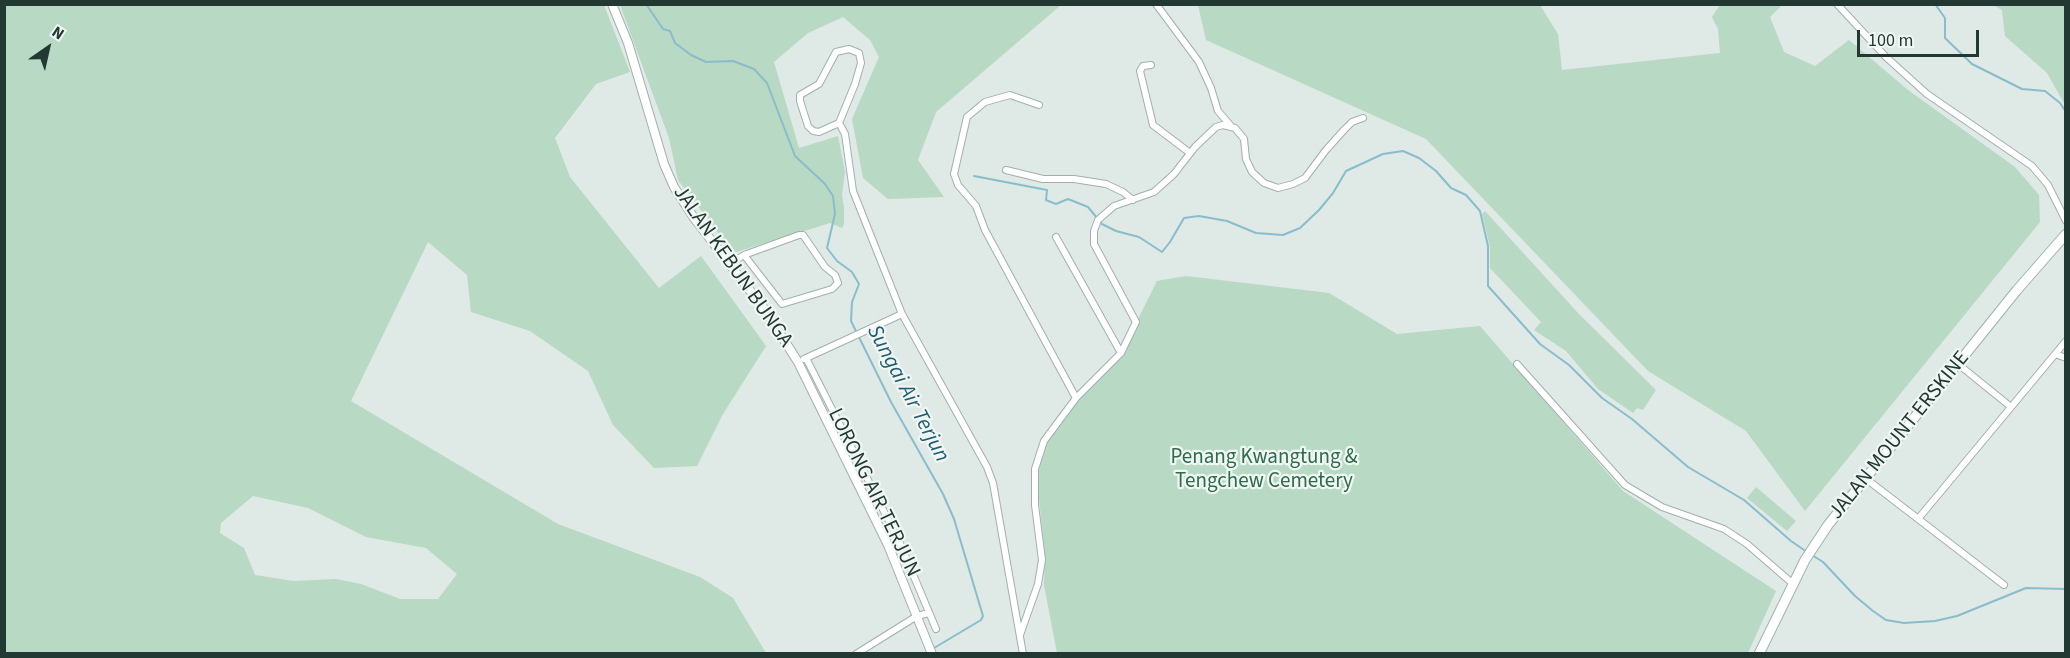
<!DOCTYPE html>
<html>
<head>
<meta charset="utf-8">
<style>
	body { margin:0 }
	#map { position:relative; width:2070px; height:658px; overflow:hidden; background:#dfe9e5; font-family:"Source Sans 3",sans-serif }
	canvas { display:block }
	.frame { position:absolute; inset:0; border:6px solid #213833; pointer-events:none }
	.north { position:absolute; left:18px; top:18px; width:60px; height:60px; -webkit-text-stroke:4px #eff6f3; paint-order:stroke; rotate:34deg; font-size:16px; font-weight:700; line-height:24px; text-align:center; color:#213833 }
	.north::after { content:''; display:block; margin:auto; width:21px; height:27px; background:#213833; clip-path:polygon(50% 0,100% 100%,50% 72%,0 100%) }
	.scale { position:absolute; left:1857px; top:30px; width:122px; height:27px; box-sizing:border-box; border:3px solid #213833; border-top:0; padding-left:8px; font-size:18px; line-height:21px; white-space:nowrap; color:#213833; -webkit-text-stroke:4px #eff6f3; paint-order:stroke }
</style>
</head>
<body>
<div id="map">
<canvas width="2070" height="658"></canvas>
<div class="frame"></div>
<div class="north">N</div>
<div class="scale">100 m</div>
</div>
<script>
const ctx = document.querySelector('canvas').getContext('2d');
ctx.lineJoin = 'round';
function fill(path, color) { ctx.fillStyle = color; ctx.fill(path, 'evenodd'); }
const shape = rows => new Path2D(rows.map(r => 'M' + r).join(''));
function stroke(path, color, width, dash) { ctx.strokeStyle = color; ctx.lineWidth = width; ctx.lineCap = dash ? 'butt' : 'round'; ctx.setLineDash(dash || []); ctx.stroke(path); }
function label(font, color, halo, rows, align = 'center') {
  ctx.font = font + ' "Source Sans 3",sans-serif'; ctx.lineWidth = 4.5; ctx.setLineDash([]); ctx.textBaseline = 'middle'; ctx.strokeStyle = halo; ctx.fillStyle = color; for (const [text, x, y, turn = 0] of rows) {
    ctx.save(); ctx.translate(x, y); ctx.rotate((+turn || 0) * Math.PI / 180); ctx.textAlign = isNaN(turn) ? turn : align; if (halo) ctx.strokeText(text, 0, 0); ctx.fillText(text, 0, 0); ctx.restore();
  }
}
fill(shape([
	[4,5,604,5,630,72,596,84,555,138,570,177,659,288,701,256,766,346,723,414,697,466,654,468,613,425,588,371,530,331,471,312,467,275,428,242,351,401,558,524,700,577,733,598,766,653,5,653],
	[253,496,308,508,366,537,426,548,457,574,438,599,400,599,361,584,336,579,293,581,255,575,244,548,220,533,221,523],
	[620,5,1061,5,936,112,918,160,944,197,888,199,863,178,852,119,879,57,870,40,843,17,808,33,774,62,799,148,838,136,845,172,842,195,844,208,844,224,842,228,830,223,733,253,678,180,669,138],
	[1198,5,1540,5,1558,34,1562,70,1720,53,1718,29,1712,17,1720,5,1782,5,1770,17,1784,52,1815,66,1849,40,1908,90,2015,167,2039,195,2040,222,1805,511,1746,431,1648,371,1426,139,1206,40],
	[1993,5,2065,5,2065,105,2047,73,2005,36,2002,10],
	[1485,211,1578,313,1656,390,1643,410,1637,408,1633,413,1598,389,1566,351,1534,330,1541,322,1490,268,1490,247,1482,214],
	[1186,276,1329,293,1397,334,1480,326,1623,491,1776,591,1748,653,1057,653,1044,585,1045,553,1037,482,1040,446,1070,402,1119,357,1157,281],
	[1756,487,1796,521,1787,531,1747,498]
]), '#b8d9c3');
stroke(shape([
	[646,4,663,29,670,31,675,43,691,55,706,62,733,61,754,69,767,83,795,156,825,184,833,196,835,214,827,248,837,261,852,272,859,284,852,302,851,321,891,402,943,494,954,519,983,616,981,620,924,654],
	[1935,4,1945,18,1945,38,1972,64,2022,89,2045,91,2060,103,2066,112],
	[974,176,1047,190,1046,200,1056,204,1068,199,1088,207,1102,224,1116,231,1139,237,1162,252,1170,242,1184,218,1199,216,1227,221,1256,233,1283,235,1300,228,1319,210,1333,193,1346,171,1383,154,1403,151,1419,158,1436,171,1451,188,1466,195,1480,211,1488,246,1488,286,1540,344,1569,365,1602,398,1632,419,1688,467,1744,500,1791,541,1807,552],
	[1812,555,1823,562,1855,596,1873,611,1886,620,1904,623,1935,621,1957,616,2026,588,2066,589]
]), '#89bdcc', 2);
const minor = shape([
	[1156,4,1199,62,1211,88,1218,111,1230,125],
	[1837,4,1886,57,1927,94,2032,166,2048,185,2066,221],
	[849,49,859,53,861,63,855,84,839,123,819,132,813,131,808,126,800,101,800,95,819,84,836,52,849,49],
	[1151,65,1143,66,1140,71,1153,125,1190,153],
	[1039,105,1010,95,985,102,967,117,954,174,958,185,976,206,985,230,1076,398],
	[839,123,845,134,853,191,902,314,987,467,993,483,1023,654],
	[1006,170,1043,179,1074,179,1106,184,1123,192,1133,200],
	[1056,237,1121,353],
	[730,264,744,255,782,304,832,289,838,283,835,275,825,267,803,235,799,235,744,255],
	[2055,354,2066,358],
	[806,358,899,541,936,629],
	[804,359,902,314],
	[1517,364,1625,485,1662,507,1724,529,1747,544,1792,583],
	[1958,364,2011,407],
	[1865,478,2004,585],
	[1918,519,2066,341],
	[1020,635,1038,584,1042,560,1035,505,1035,469,1044,441,1076,398,1121,353,1136,322,1094,244,1094,231,1098,220,1114,206,1154,192,1174,174,1195,147,1216,127,1223,125,1235,128,1244,139,1246,159,1252,172,1264,183,1278,188,1293,184,1305,178,1326,150,1344,130,1352,122,1363,118],
	[856,654,917,616,929,613]
]);
const tertiary = shape([
	[612,4,628,43,664,164,674,187,694,218,765,310,798,362,888,545,932,654]
]);
const secondary = shape([
	[1759,654,1805,560,1828,525,2017,290,2066,234]
]);
stroke(minor, '#a2b0ac', 8);
stroke(tertiary, '#a2b0ac', 10);
stroke(secondary, '#9fb4ad', 11);
stroke(minor, '#fff', 6);
stroke(tertiary, '#fff', 8);
stroke(secondary, '#fff', 9);
label('21px', '#213833', '#eff6f3', [
	["JALAN KEBUN BUNGA",732,267,55],
	["JALAN MOUNT ERSKINE",1900,436,-51],
	["LORONG AIR TERJUN",873,493,64]
]);
label('21px', '#2e6c4a', '#eff6f3', [
	["Penang Kwangtung &",1264,458],
	["Tengchew Cemetery",1264,482]
]);
label('italic 22px', '#1f5d6f', '#eff6f3', [
	["Sungai Air Terjun",907,394,62]
]);
</script>
</body>
</html>
